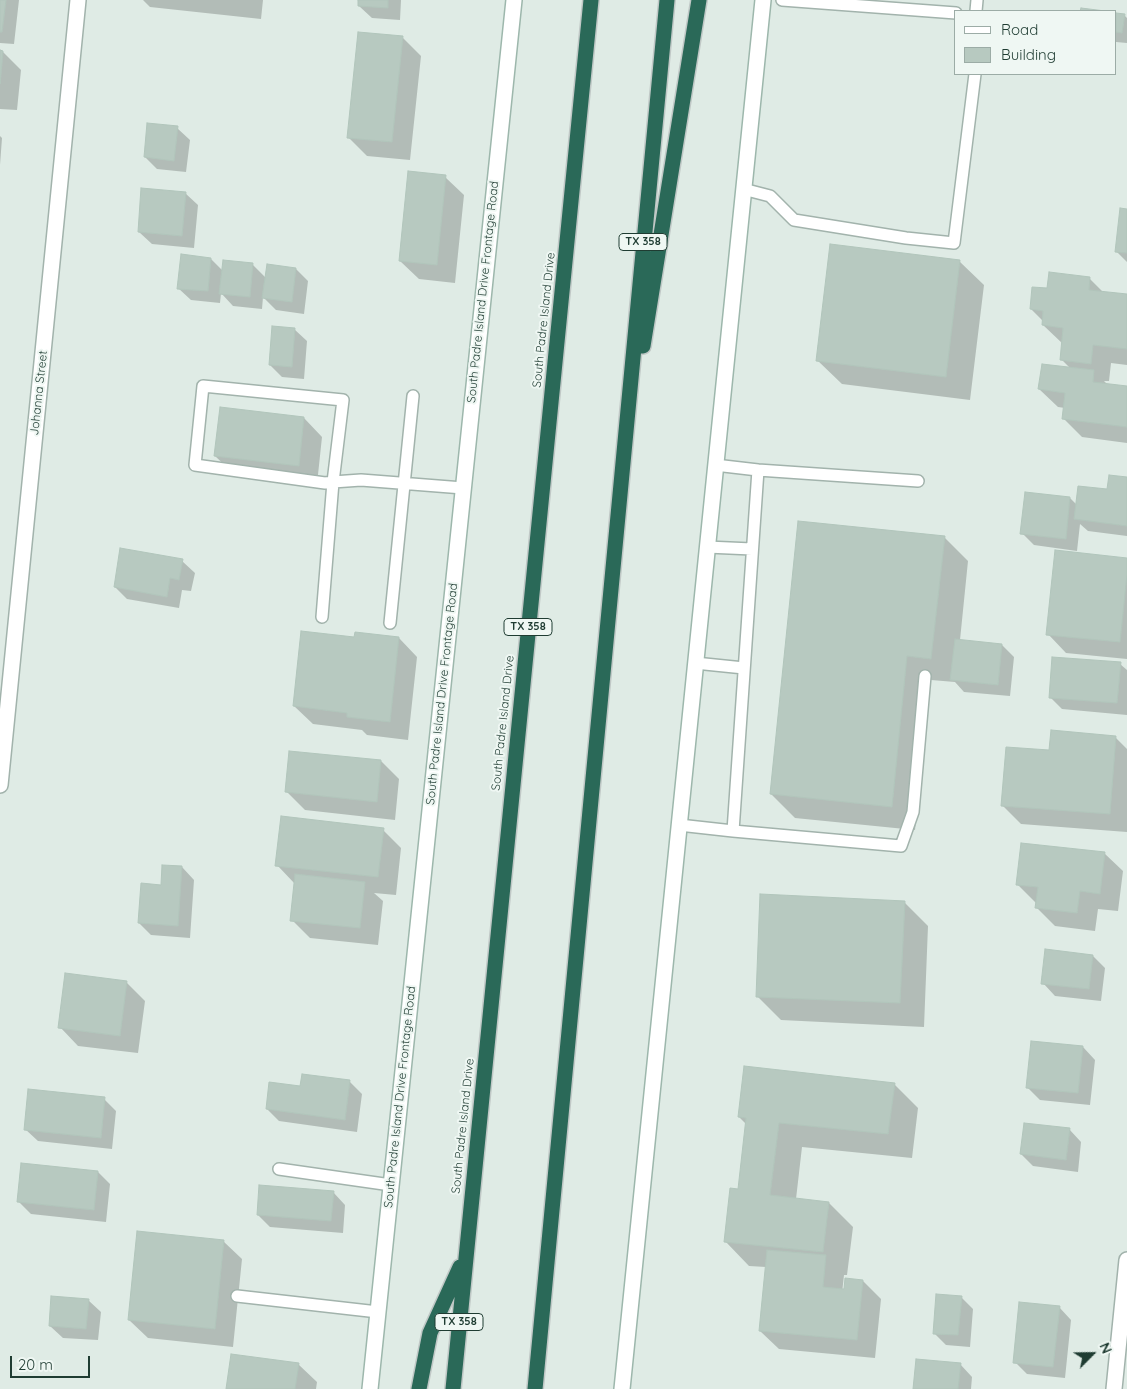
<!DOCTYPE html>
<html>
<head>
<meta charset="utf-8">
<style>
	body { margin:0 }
	#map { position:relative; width:1127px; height:1389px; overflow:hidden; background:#dfebe5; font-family:Quicksand,sans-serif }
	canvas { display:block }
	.legend { position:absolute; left:954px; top:10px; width:162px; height:65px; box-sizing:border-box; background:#eff7f3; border:1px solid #9caca6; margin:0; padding:6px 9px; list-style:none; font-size:15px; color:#1f3c32 }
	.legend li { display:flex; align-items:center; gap:10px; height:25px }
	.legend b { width:25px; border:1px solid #9caca6 }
	.north { position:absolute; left:1067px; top:1329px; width:50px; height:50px; -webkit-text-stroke:4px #eff7f3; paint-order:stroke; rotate:67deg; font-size:14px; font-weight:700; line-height:20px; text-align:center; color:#1f3c32 }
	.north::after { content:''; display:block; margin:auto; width:18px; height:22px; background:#1f3c32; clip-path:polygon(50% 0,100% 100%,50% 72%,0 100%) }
	.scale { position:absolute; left:10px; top:1356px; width:80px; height:22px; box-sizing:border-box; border:2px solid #1f3c32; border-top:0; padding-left:6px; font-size:15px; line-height:18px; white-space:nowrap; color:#1f3c32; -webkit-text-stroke:4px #eff7f3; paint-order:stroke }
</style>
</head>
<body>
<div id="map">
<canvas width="1127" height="1389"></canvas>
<ul class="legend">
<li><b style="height:6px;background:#fff"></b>Road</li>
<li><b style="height:14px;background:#b7c9c0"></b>Building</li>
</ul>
<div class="north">N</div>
<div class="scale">20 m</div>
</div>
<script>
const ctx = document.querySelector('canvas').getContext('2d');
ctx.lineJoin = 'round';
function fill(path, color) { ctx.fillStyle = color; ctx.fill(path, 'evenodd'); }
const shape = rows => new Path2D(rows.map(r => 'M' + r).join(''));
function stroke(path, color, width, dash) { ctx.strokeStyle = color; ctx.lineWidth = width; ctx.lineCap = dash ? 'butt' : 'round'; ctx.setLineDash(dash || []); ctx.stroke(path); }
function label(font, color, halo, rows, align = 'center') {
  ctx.font = font + ' Quicksand,sans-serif'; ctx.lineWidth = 4; ctx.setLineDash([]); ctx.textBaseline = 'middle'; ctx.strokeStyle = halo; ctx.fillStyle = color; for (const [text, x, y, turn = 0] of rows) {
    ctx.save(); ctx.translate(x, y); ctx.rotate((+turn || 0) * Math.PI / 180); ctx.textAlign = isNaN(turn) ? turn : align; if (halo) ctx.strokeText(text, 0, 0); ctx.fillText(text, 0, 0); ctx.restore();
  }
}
fill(shape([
	[0,0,19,0,14,44,0,43],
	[143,0,263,0,261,19,150,7],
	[360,0,401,0,400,20,372,18,359,6],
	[1116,14,1124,15,1127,18,1127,43,1116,42],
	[403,38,421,56,410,160,367,156,348,137],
	[0,52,3,52,21,70,17,110,0,109],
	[177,128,190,140,186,172,157,169,145,157],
	[0,136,2,138,0,165],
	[445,177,464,195,455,283,419,279,400,261],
	[185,193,198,205,194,248,152,244,139,232],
	[1127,210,1127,262,1117,252],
	[211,259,223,271,252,264,266,278,296,269,308,281,304,314,276,310,263,297,262,309,233,306,221,293,220,303,191,300,178,288],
	[959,261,984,285,970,400,842,384,817,360],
	[1089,278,1104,293,1127,295,1127,365,1111,363,1109,381,1104,381,1108,385,1127,387,1127,443,1082,437,1064,419,1065,408,1058,407,1039,389,1070,368,1062,360,1063,344,1043,325,1043,321,1031,309,1048,290],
	[294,329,307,341,304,379,282,377,270,365],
	[304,418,322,437,317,484,234,474,215,456],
	[1127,478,1127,536,1088,531,1080,524,1077,551,1034,545,1022,533,1070,498,1077,505,1108,490],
	[944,537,968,561,960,640,1002,645,1014,657,1010,696,964,692,955,682,931,680,915,830,795,818,771,794],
	[1127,559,1127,659,1066,653,1048,634],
	[182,561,195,573,191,591,182,590,179,608,127,599,115,587],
	[399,638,417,657,408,740,367,735,362,730,313,724,294,706,355,639],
	[1120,664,1127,670,1127,715,1062,709,1050,697],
	[1115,737,1127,749,1127,832,1021,824,1002,805,1050,751],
	[291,752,381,761,399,779,395,820,305,810,287,792],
	[383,830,401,848,396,895,374,893,383,901,378,945,310,938,292,920,295,884,277,865],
	[1104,853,1123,871,1118,911,1098,909,1095,931,1055,926,1037,908,1036,903,1018,885],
	[182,867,194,880,190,938,151,935,139,923,162,886],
	[904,902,928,926,924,1027,781,1020,757,996],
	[1093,956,1105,968,1101,1001,1055,996,1043,983],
	[126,982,145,1001,138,1053,78,1046,60,1027],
	[1083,1047,1095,1060,1090,1105,1040,1100,1027,1087],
	[349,1081,362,1094,357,1132,279,1121,267,1109,301,1088],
	[894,1084,918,1108,912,1158,802,1147,796,1199,829,1203,853,1227,847,1275,844,1275,842,1293,844,1294,846,1279,863,1281,881,1299,875,1358,779,1349,760,1331,766,1267,749,1266,725,1241,739,1190,747,1125,739,1117],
	[104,1099,116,1111,112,1149,38,1141,25,1129],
	[1069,1129,1081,1142,1078,1172,1033,1166,1021,1154],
	[98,1172,110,1184,106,1222,31,1214,19,1202],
	[333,1192,345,1205,343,1233,270,1227,258,1215],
	[223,1241,242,1259,233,1347,148,1338,129,1320],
	[961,1297,973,1309,970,1347,946,1345,934,1333],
	[88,1300,101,1312,98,1340,63,1338,50,1326],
	[1059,1307,1071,1320,1065,1378,1027,1374,1015,1362],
	[298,1364,317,1382,316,1389,227,1389],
	[960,1364,972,1377,971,1389,914,1389]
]), '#0003');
const building = shape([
	[0,0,6,0,2,32,0,32,0,0],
	[358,0,388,0,388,8,358,6,358,0],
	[1081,8,1105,11,1080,11,1081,8],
	[1116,13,1125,14,1122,33,1116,32,1116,13],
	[358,32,403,36,392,142,347,138,358,32],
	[0,50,3,51,0,84,0,50],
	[147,123,178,126,174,161,144,157,147,123],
	[408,171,446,175,437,265,399,261,408,171],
	[141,188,186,192,182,236,138,232,141,188],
	[1120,208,1127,209,1127,253,1115,252,1120,208],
	[830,244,960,260,946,377,816,361,830,244],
	[181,254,211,258,208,291,177,289,181,254],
	[223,260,253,263,250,297,219,294,223,260],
	[267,264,296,268,292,302,262,298,267,264],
	[1049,272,1090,277,1089,290,1127,294,1127,349,1093,345,1091,364,1060,360,1063,328,1042,325,1043,311,1030,309,1032,287,1047,288,1049,272],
	[272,326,295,328,292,367,269,365,272,326],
	[1042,364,1094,370,1093,382,1127,386,1127,427,1062,419,1065,393,1038,389,1042,364],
	[220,407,304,417,299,466,214,456,220,407],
	[1109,475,1127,477,1127,526,1074,519,1078,486,1107,489,1109,475],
	[1025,492,1070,497,1066,539,1020,534,1025,492],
	[798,521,945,536,931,659,907,656,892,807,770,794,798,521],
	[120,548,183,559,179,580,170,578,167,597,114,587,120,548],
	[1055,550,1127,558,1127,574,1120,642,1046,635,1055,550],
	[301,631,354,637,355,632,399,637,390,722,347,717,347,713,293,706,301,631],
	[955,639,1002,644,998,685,950,680,955,639],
	[1052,657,1121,662,1117,703,1049,698,1052,657],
	[1051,730,1116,736,1110,814,1001,806,1006,747,1049,750,1051,730],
	[289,751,381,760,377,802,285,792,289,751],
	[281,816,384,828,378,877,275,866,281,816],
	[1021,843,1105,852,1100,894,1080,891,1077,913,1035,908,1038,887,1016,885,1021,843],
	[162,865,182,866,178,926,138,923,141,883,161,885,162,865],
	[295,874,365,882,360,928,290,921,295,874],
	[760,894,905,901,900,1003,756,997,760,894],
	[1045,949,1093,955,1089,989,1041,984,1045,949],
	[65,973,127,981,120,1036,58,1028,65,973],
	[1031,1041,1083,1046,1078,1093,1026,1088,1031,1041],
	[744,1066,895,1083,888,1134,779,1123,770,1195,829,1202,823,1252,724,1242,730,1188,738,1189,746,1118,738,1117,744,1066],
	[302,1074,350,1080,345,1120,266,1109,269,1082,300,1086,302,1074],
	[28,1089,105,1097,101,1138,24,1130,28,1089],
	[1024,1123,1070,1128,1066,1160,1020,1154,1024,1123],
	[21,1163,98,1171,94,1210,17,1202,21,1163],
	[259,1185,334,1191,331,1221,257,1215,259,1185],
	[137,1231,224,1240,215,1329,128,1320,137,1231],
	[767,1250,826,1255,823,1287,844,1289,845,1278,863,1280,857,1340,759,1331,767,1250],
	[936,1294,962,1296,958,1335,933,1334,936,1294],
	[51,1296,89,1299,86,1329,49,1326,51,1296],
	[1019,1302,1060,1306,1053,1367,1013,1363,1019,1302],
	[231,1354,299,1363,295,1389,226,1389,231,1354],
	[916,1359,961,1363,958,1389,913,1389,916,1359]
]);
fill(building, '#b7c9c0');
stroke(building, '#b1c5bb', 1);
const service = shape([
	[782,0,956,13],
	[976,11,977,0],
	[743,189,770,196,794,220,906,238,954,243,975,74],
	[715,465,758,470],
	[707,547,752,549],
	[322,617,333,482,343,400,203,386,195,465,325,483,333,482,361,480,463,488],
	[390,623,413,396],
	[695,663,744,668],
	[679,825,733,831,901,846,913,812,925,676],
	[733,831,758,470,918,481],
	[279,1169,391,1185],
	[237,1296,378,1312]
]);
const minor = shape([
	[0,785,78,0],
	[1114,1389,1127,1260]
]);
const secondary = shape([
	[370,1389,514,0],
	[622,1389,763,0]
]);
const motorway = shape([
	[643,346,699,0],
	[419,1389,430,1333,460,1267],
	[453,1389,591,0],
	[535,1389,667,0]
]);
stroke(service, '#a2b3ac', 14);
stroke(minor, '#a2b3ac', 18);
stroke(secondary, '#9db7ac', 18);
stroke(motorway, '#c0c8c6', 18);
stroke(service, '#fff', 11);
stroke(minor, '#fff', 15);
stroke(secondary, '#fff', 15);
stroke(motorway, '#2a6958', 15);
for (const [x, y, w] of [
	[643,242,48],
	[528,627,48],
	[459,1322,48]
]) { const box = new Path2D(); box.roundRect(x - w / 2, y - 8.5, w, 17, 4); ctx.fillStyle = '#eff7f3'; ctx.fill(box); stroke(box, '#1f3c32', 1); }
label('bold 11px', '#1f3c32', null, [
	["TX 358",643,242],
	["TX 358",528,627],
	["TX 358",459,1322]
]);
label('12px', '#1f3c32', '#eff7f3', [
	["South Padre Island Drive Frontage Road",483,292,-84],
	["South Padre Island Drive",544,320,-84],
	["Johanna Street",39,393,-84],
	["South Padre Island Drive Frontage Road",442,694,-84],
	["South Padre Island Drive",503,723,-84],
	["South Padre Island Drive Frontage Road",400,1097,-84],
	["South Padre Island Drive",463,1126,-84]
]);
</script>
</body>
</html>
